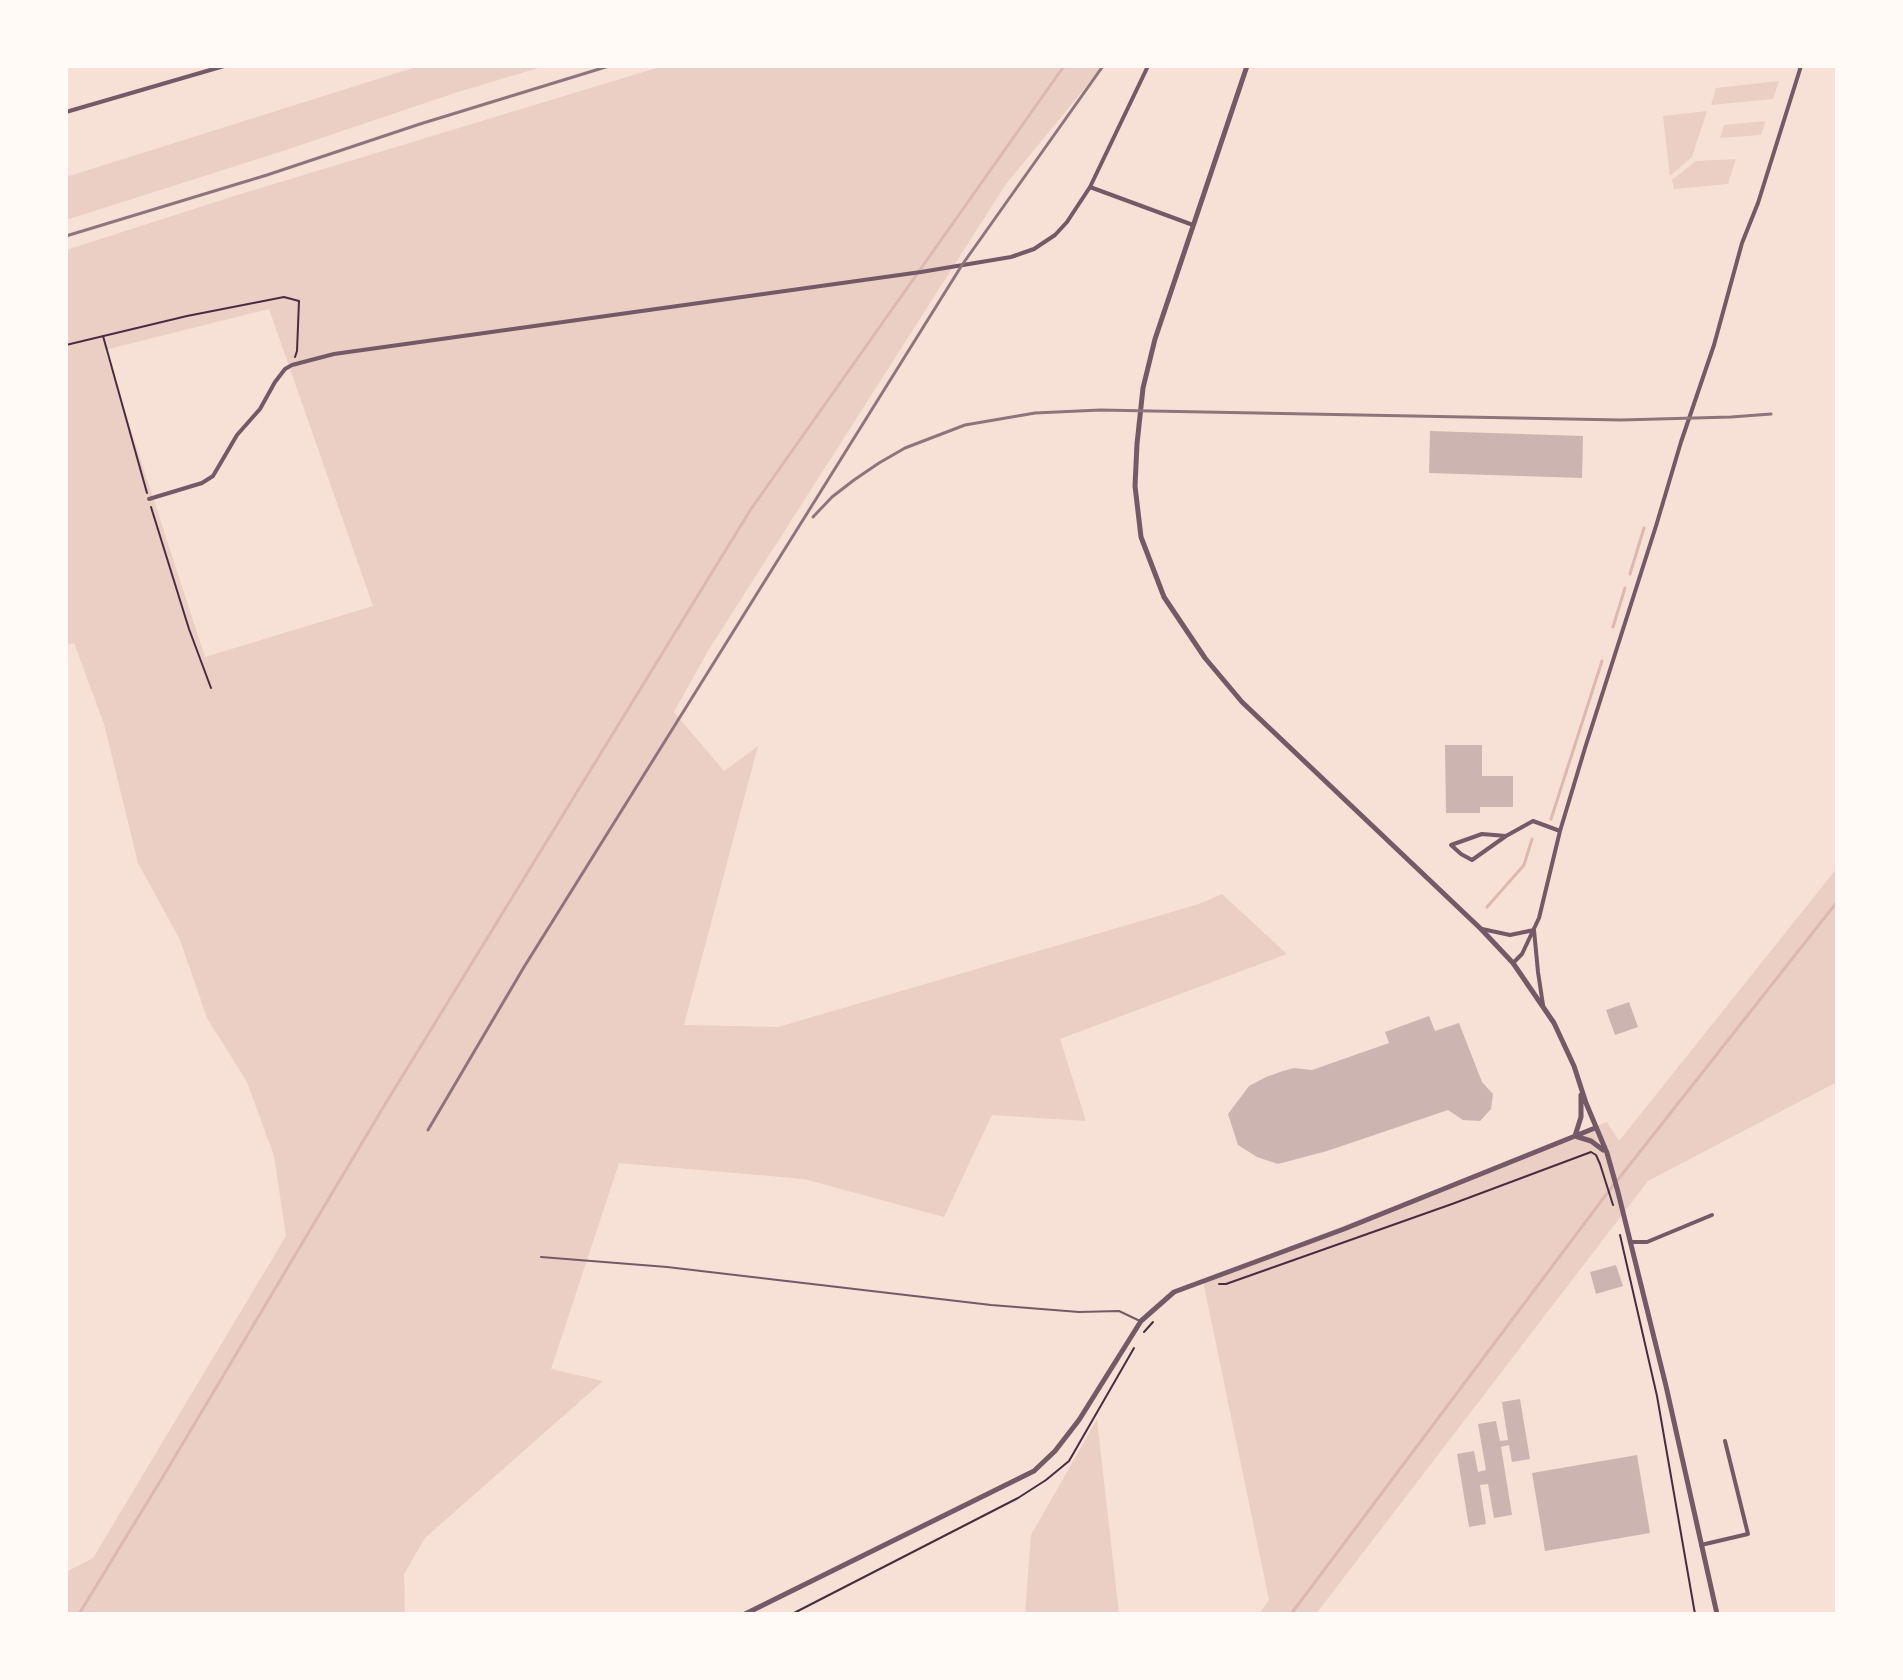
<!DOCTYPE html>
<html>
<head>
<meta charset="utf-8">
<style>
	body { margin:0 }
	#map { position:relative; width:1903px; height:1680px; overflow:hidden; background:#f7e1d7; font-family:Lato,sans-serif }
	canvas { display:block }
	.frame { position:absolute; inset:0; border:68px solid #fffaf5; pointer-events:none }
</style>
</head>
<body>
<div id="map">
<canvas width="1903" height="1680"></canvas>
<div class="frame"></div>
</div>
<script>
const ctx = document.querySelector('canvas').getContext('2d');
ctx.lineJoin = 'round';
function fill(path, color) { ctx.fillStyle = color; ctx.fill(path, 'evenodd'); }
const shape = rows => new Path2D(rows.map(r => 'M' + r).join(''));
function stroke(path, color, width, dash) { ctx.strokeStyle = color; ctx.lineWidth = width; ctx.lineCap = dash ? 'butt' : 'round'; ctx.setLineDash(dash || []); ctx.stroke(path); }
fill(shape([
	[419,66,545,66,455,93,283,151,66,220,66,177],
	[663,66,1103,66,1006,184,708,651,674,712,724,771,758,746,684,1025,778,1027,1199,904,1222,894,1287,954,1060,1039,1086,1121,992,1115,944,1217,804,1179,619,1163,551,1369,603,1381,425,1538,404,1574,405,1614,66,1614,66,1572,93,1558,286,1236,274,1156,247,1082,207,1018,180,940,138,863,104,724,74,643,66,645,66,250,231,197],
	[269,309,373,606,205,657,105,350],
	[1779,81,1773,99,1711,105,1716,88],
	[1707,111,1692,157,1670,176,1663,116],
	[1766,121,1761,135,1720,138,1724,125],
	[1736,159,1728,184,1674,189,1672,180,1696,161],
	[1837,868,1837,1082,1648,1181,1316,1614,1259,1614,1269,1600,1203,1281,1607,1122,1619,1141],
	[1097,1419,1119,1614,1025,1614,1031,1535]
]), '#ebcfc5');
stroke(shape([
	[1630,574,1644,528],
	[1613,627,1625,588],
	[1551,819,1602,661],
	[1487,907,1524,865,1532,839],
	[79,1614,167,1470,384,1106,751,509,1064,66],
	[1291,1614,1605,1196,1837,902]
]), '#dcb8b0', 3);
fill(shape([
	[1430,431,1583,436,1582,478,1429,473],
	[1445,745,1482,745,1482,776,1513,776,1513,807,1480,807,1480,813,1446,813],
	[1629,1002,1638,1027,1615,1035,1606,1010],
	[1429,1016,1435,1031,1459,1023,1482,1082,1493,1094,1491,1109,1480,1121,1463,1120,1448,1110,1327,1151,1278,1164,1257,1157,1238,1145,1228,1114,1249,1086,1266,1077,1283,1071,1294,1068,1312,1070,1389,1043,1385,1032],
	[1616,1265,1623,1286,1596,1294,1590,1272],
	[1520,1399,1530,1459,1512,1462,1509,1445,1501,1447,1512,1515,1494,1518,1488,1484,1480,1485,1486,1524,1469,1527,1457,1454,1474,1451,1478,1472,1486,1470,1478,1424,1496,1421,1500,1441,1508,1440,1502,1402],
	[1637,1455,1650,1533,1545,1551,1532,1473]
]), '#ccb4b1');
stroke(shape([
	[103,336,147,493],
	[66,345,187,316,284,297,299,301,297,351,295,357],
	[151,507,189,629,211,688],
	[1620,1235,1657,1396,1695,1614],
	[1219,1284,1226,1284,1452,1204,1591,1152,1596,1155,1600,1164,1613,1205],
	[1144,1332,1153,1322],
	[792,1614,1018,1498,1046,1480,1069,1461,1134,1348]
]), '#4a2c40', 2);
stroke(shape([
	[541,1257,667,1267,991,1305,1079,1312,1119,1311,1140,1321]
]), '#755966', 2);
stroke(shape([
	[66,112,224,66],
	[1090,187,1193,225],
	[149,499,202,483,213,476,237,435,260,409,275,382,285,369,292,365,334,354,921,272,1011,257,1034,249,1055,235,1067,222,1090,187,1148,66],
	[1506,836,1472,860,1461,854,1451,845,1482,834,1506,836,1533,821,1560,831],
	[1482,929,1510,935,1534,930],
	[1534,930,1538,972,1543,1005],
	[1513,963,1522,954,1539,918,1560,831,1585,748,1656,526,1681,442,1714,345,1742,243,1758,203,1801,66],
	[1630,1242,1647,1242,1712,1215],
	[1701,1545,1748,1534,1725,1441]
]), '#755966', 4);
stroke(shape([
	[1247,66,1155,339,1143,388,1137,444,1135,486,1141,537,1164,597,1205,658,1242,702,1481,929,1513,963,1554,1023,1574,1066,1586,1103,1607,1153,1618,1192,1666,1386,1717,1614],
	[1581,1095,1581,1117,1575,1136,1591,1141,1603,1150],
	[745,1614,1034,1471,1055,1451,1079,1420,1141,1321,1174,1292,1344,1229,1595,1128]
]), '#755966', 5);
stroke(shape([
	[66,236,267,175,420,124,609,66],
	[813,517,832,497,854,480,879,463,905,448,965,425,1035,413,1100,410,1621,420,1731,417,1771,414],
	[428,1130,524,967,962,265,1103,66]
]), '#8f747c', 3);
</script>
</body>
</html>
